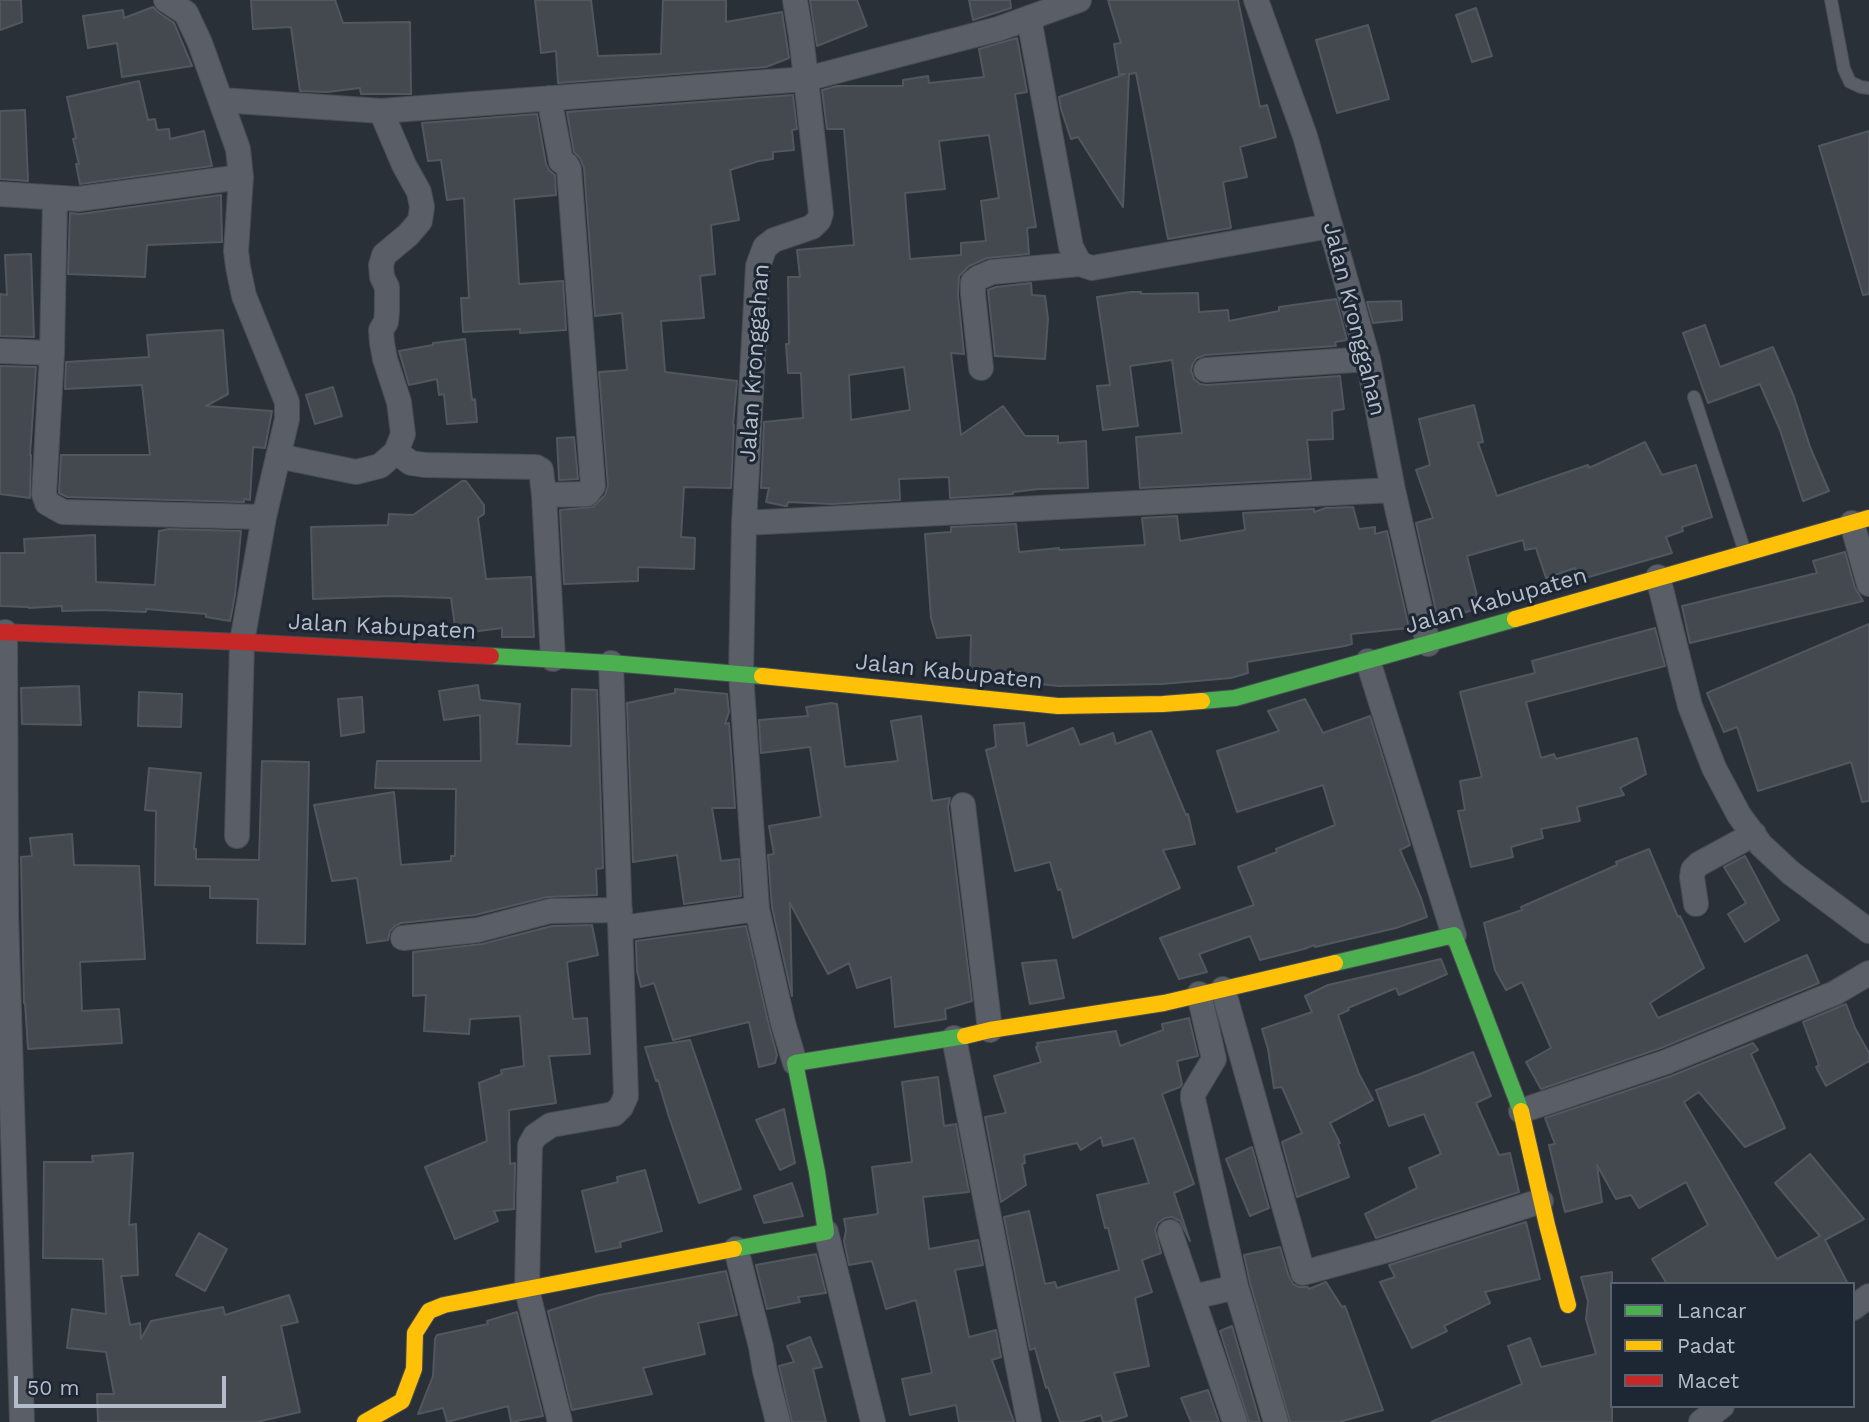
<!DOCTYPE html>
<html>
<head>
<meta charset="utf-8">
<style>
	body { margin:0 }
	#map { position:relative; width:1869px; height:1422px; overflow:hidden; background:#2a3038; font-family:"Work Sans",sans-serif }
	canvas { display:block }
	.legend { position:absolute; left:1610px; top:1282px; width:245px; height:126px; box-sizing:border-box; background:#1d2633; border:2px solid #59626f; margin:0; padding:9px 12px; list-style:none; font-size:21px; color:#b4bcc9 }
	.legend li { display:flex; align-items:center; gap:14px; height:35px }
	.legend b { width:35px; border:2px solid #59626f }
	.scale { position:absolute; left:14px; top:1376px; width:212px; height:32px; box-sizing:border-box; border:4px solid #b4bcc9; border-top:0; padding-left:9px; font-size:21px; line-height:24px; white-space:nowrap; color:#b4bcc9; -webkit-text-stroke:5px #1d2633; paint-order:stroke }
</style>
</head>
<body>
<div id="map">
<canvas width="1869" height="1422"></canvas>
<ul class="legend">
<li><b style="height:9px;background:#4caf50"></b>Lancar</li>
<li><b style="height:9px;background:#ffc107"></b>Padat</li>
<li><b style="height:9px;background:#c62828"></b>Macet</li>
</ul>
<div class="scale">50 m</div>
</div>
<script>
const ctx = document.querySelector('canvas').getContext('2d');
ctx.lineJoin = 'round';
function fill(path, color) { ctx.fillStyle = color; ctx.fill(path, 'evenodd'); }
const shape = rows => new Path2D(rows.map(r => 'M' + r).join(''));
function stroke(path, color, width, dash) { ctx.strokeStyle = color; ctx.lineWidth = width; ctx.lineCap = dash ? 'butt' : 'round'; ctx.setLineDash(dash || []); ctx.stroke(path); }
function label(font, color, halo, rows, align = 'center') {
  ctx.font = font + ' "Work Sans",sans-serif'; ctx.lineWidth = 6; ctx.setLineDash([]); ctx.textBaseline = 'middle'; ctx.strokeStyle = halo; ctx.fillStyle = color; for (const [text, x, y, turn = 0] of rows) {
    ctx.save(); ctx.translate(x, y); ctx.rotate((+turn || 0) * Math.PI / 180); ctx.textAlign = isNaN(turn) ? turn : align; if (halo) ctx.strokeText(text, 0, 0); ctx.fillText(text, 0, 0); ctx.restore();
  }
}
const building = shape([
	[0,0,21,0,22,22,0,30,0,0],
	[251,0,335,0,343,23,410,22,411,94,361,94,360,88,327,92,300,91,291,27,253,29,251,0],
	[535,0,591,0,598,56,661,54,663,0,726,0,726,22,782,12,789,58,766,67,558,83,556,51,541,53,535,0],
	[810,0,857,0,867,26,817,46,810,0],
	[969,0,1010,0,1011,8,973,20,969,0],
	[1108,0,1238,0,1260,107,1267,105,1276,137,1240,147,1247,177,1223,182,1231,228,1168,239,1136,73,1129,74,1123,207,1078,137,1071,139,1061,109,1059,97,1125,74,1119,74,1114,44,1121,43,1108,0],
	[153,7,158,12,174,23,192,66,122,77,117,43,88,48,83,16,123,10,124,18,153,7],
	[1476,8,1492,56,1472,62,1456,15,1476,8],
	[1368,25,1389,99,1337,113,1316,40,1368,25],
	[1017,38,1027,92,1015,94,1036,227,1027,228,1029,254,987,258,969,266,959,276,958,295,964,354,951,353,961,435,1003,406,1025,436,1058,436,1058,443,1086,441,1088,488,1039,489,1013,492,1013,494,950,498,949,477,899,479,900,500,832,504,788,502,787,506,785,506,766,502,769,488,761,488,764,422,803,418,801,373,788,373,786,344,789,344,788,277,800,277,797,250,854,245,844,129,827,129,822,90,837,86,903,86,903,80,928,76,929,83,984,77,979,49,1017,38],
	[989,135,999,198,981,201,986,241,961,243,961,255,910,259,905,193,945,189,939,141,989,135],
	[904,367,910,410,851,420,849,375,904,367],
	[139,81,148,120,155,119,157,130,169,129,170,139,204,131,212,166,80,184,76,164,79,164,73,139,76,138,67,97,139,81],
	[793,95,797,129,792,130,794,150,773,152,773,159,759,161,730,170,739,220,711,225,715,274,700,276,704,318,661,321,665,372,737,381,733,425,734,425,731,488,684,487,681,537,695,538,694,569,638,567,638,581,564,584,560,510,593,507,605,495,608,486,599,372,627,370,622,313,595,316,584,168,580,158,574,152,567,112,793,95],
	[25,110,28,181,0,179,0,111,25,110],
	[537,114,546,164,549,170,555,175,556,195,514,199,519,284,563,281,566,330,520,333,520,329,463,332,461,298,469,298,464,198,447,200,441,160,428,161,422,123,537,114],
	[1869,131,1869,294,1863,295,1819,146,1869,131],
	[221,195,222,242,147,245,145,277,68,274,70,213,80,214,221,195],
	[31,254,34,337,0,336,0,294,7,295,5,255,31,254],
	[1031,283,1032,295,1045,296,1048,319,1045,359,995,356,988,290,996,287,1031,283],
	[1131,292,1141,292,1141,294,1198,293,1199,312,1228,310,1229,321,1279,311,1279,307,1336,299,1347,340,1335,342,1336,346,1205,355,1197,358,1193,363,1191,370,1194,379,1200,384,1207,385,1340,376,1344,409,1332,411,1333,439,1307,440,1311,479,1140,488,1136,437,1182,433,1172,360,1130,366,1138,426,1103,430,1097,386,1110,385,1097,297,1131,292],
	[1401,301,1402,320,1373,323,1367,302,1401,301],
	[1705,325,1720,367,1773,347,1794,397,1810,447,1829,491,1803,501,1780,430,1760,384,1708,403,1683,333,1705,325],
	[223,330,228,394,206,406,272,411,265,448,253,447,250,500,244,499,244,502,67,497,59,493,61,455,150,455,142,385,65,389,66,362,149,357,147,335,223,330],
	[465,339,472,400,475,399,477,422,447,424,444,394,439,395,437,379,409,385,399,351,433,345,433,343,465,339],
	[0,366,36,367,30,455,31,455,30,498,0,494,0,366],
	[333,387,342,416,315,424,306,395,333,387],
	[1474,405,1483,442,1478,443,1497,496,1588,465,1589,468,1645,442,1662,475,1696,465,1712,517,1682,527,1683,531,1666,537,1672,553,1578,580,1575,568,1546,578,1536,548,1525,550,1523,540,1467,556,1480,608,1438,620,1416,523,1433,518,1416,470,1430,465,1419,419,1474,405],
	[574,437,578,479,559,480,557,438,574,437],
	[462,481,466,481,484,505,484,514,478,518,486,579,531,577,534,637,502,637,502,628,456,634,451,598,393,596,313,599,311,527,388,525,389,514,413,515,462,481],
	[1353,507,1359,529,1375,527,1375,534,1387,531,1409,628,1351,634,1352,644,1345,646,1247,662,1248,673,1231,678,1162,684,1059,686,970,677,971,635,937,638,931,618,925,534,951,532,951,527,1016,524,1019,552,1059,548,1059,550,1145,545,1142,518,1177,516,1180,541,1245,530,1243,513,1314,509,1314,512,1326,508,1353,507],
	[169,529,241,531,235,595,230,621,206,617,206,614,146,609,146,612,99,610,62,611,62,606,29,608,28,607,0,606,0,553,25,553,24,539,95,535,96,582,155,585,159,531,169,529],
	[1845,552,1855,588,1863,601,1690,643,1682,606,1817,573,1813,561,1845,552],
	[1869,624,1869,801,1862,802,1851,762,1758,791,1737,727,1724,732,1707,693,1869,624],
	[1655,628,1665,666,1526,702,1541,758,1554,754,1556,759,1637,738,1646,774,1620,788,1624,795,1577,807,1580,821,1541,829,1543,838,1511,847,1513,857,1471,867,1458,811,1465,810,1460,781,1482,777,1460,692,1535,673,1532,661,1655,628],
	[478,685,480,700,520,704,517,744,571,746,572,689,597,690,603,868,596,869,597,895,547,897,475,915,401,923,395,926,390,931,388,940,367,943,357,878,332,881,314,805,394,792,401,865,451,861,451,856,455,856,456,789,375,788,377,761,481,761,480,715,444,720,439,691,478,685],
	[79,686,81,725,22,724,21,688,79,686],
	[675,689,727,694,729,712,725,724,729,723,735,808,712,808,721,861,739,859,741,896,684,904,677,855,633,862,627,703,675,693,675,689],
	[139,692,182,694,181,727,138,726,139,692],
	[362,697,364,732,341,736,338,699,362,697],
	[1305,699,1323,733,1370,716,1410,845,1400,850,1421,898,1427,917,1396,928,1315,947,1314,945,1304,949,1260,960,1250,936,1199,954,1207,972,1179,979,1160,938,1254,905,1238,867,1277,852,1276,849,1335,825,1323,785,1237,812,1217,751,1279,731,1268,711,1305,699],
	[831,703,837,704,845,767,898,761,891,721,921,716,932,801,950,798,948,807,972,1001,945,1009,946,1019,895,1027,891,977,857,988,849,963,828,974,790,903,792,996,772,907,768,855,774,854,769,826,821,817,810,747,761,753,759,720,808,716,806,707,831,703],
	[1024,723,1027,746,1073,728,1080,745,1113,733,1116,744,1151,731,1186,815,1188,814,1195,844,1163,850,1180,888,1073,938,1061,889,1058,890,1050,862,1015,871,986,750,996,747,994,725,1024,723],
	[262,761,309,762,305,944,257,943,258,899,210,898,210,886,155,885,156,811,145,810,149,768,201,773,194,849,196,849,196,859,259,860,262,761],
	[72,834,74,865,139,866,145,959,80,962,82,1011,119,1009,122,1043,28,1049,25,1003,24,1003,21,857,32,856,30,838,72,834],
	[1649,849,1678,917,1680,916,1704,968,1650,1003,1658,1018,1807,955,1819,983,1661,1048,1541,1089,1526,1062,1551,1048,1522,982,1506,990,1495,970,1484,923,1522,910,1521,907,1617,865,1616,862,1649,849],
	[1745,856,1779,920,1745,942,1728,914,1746,903,1724,867,1745,856],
	[592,925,598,955,567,962,573,1019,587,1018,590,1054,549,1056,556,1103,509,1110,510,1164,515,1163,514,1209,494,1211,498,1221,455,1239,425,1167,487,1141,479,1083,502,1074,501,1070,524,1066,520,1016,470,1019,469,1034,424,1031,426,995,413,996,413,952,482,944,552,926,592,925],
	[746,926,769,1026,777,1055,775,1063,759,1067,749,1022,673,1040,654,983,641,987,637,971,636,941,746,926],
	[1441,959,1447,974,1399,995,1396,988,1348,1008,1349,1010,1338,1015,1359,1074,1373,1100,1330,1123,1340,1143,1338,1144,1349,1177,1297,1197,1282,1142,1302,1133,1282,1087,1274,1088,1268,1049,1262,1029,1312,1012,1305,996,1328,985,1441,959],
	[1056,960,1064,998,1030,1004,1022,963,1056,960],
	[1846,1004,1855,1028,1869,1053,1869,1061,1826,1086,1816,1067,1819,1065,1803,1022,1846,1004],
	[1189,1018,1198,1056,1177,1061,1182,1084,1180,1087,1162,1094,1194,1184,1174,1193,1190,1241,1180,1221,1172,1217,1165,1218,1158,1223,1155,1230,1161,1253,1142,1260,1152,1292,1135,1298,1149,1366,1114,1373,1127,1416,1108,1422,1103,1422,1101,1415,1079,1422,1060,1422,1048,1387,1046,1388,1035,1348,1030,1350,1004,1217,1029,1211,1045,1284,1055,1282,1057,1288,1119,1270,1108,1228,1105,1228,1097,1195,1149,1183,1134,1138,1103,1146,1101,1137,1081,1150,1077,1143,1024,1155,1025,1163,1022,1164,1026,1185,1001,1202,985,1117,1006,1113,994,1076,1041,1062,1036,1047,1038,1046,1037,1043,1116,1031,1120,1046,1163,1030,1162,1024,1189,1018],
	[690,1040,741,1189,699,1203,669,1117,658,1080,656,1081,645,1047,690,1040],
	[1753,1043,1758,1050,1751,1054,1785,1128,1745,1147,1699,1092,1684,1102,1777,1259,1820,1236,1775,1183,1810,1154,1864,1219,1825,1240,1848,1284,1667,1284,1652,1259,1708,1225,1686,1182,1639,1208,1631,1195,1616,1199,1597,1165,1602,1202,1565,1212,1549,1145,1555,1144,1545,1118,1671,1076,1753,1043],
	[1473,1052,1491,1096,1476,1103,1499,1155,1510,1153,1519,1192,1376,1238,1365,1214,1417,1188,1409,1168,1441,1154,1424,1114,1389,1126,1376,1090,1420,1074,1473,1052],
	[938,1077,944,1126,956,1124,969,1192,923,1197,929,1249,978,1240,983,1265,955,1270,969,1337,996,1330,1001,1357,992,1360,1014,1422,959,1422,956,1405,910,1415,902,1379,932,1373,916,1300,886,1309,872,1261,849,1265,844,1241,846,1230,844,1219,878,1214,872,1167,912,1162,902,1082,938,1077],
	[784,1109,795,1163,780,1170,756,1120,784,1109],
	[1252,1147,1269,1208,1250,1216,1226,1159,1252,1147],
	[133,1153,129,1225,136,1224,138,1275,121,1276,130,1325,140,1323,141,1339,151,1321,223,1307,225,1315,289,1295,298,1322,281,1326,300,1412,257,1422,98,1422,97,1394,114,1394,106,1352,67,1348,72,1309,106,1314,103,1259,43,1258,44,1162,93,1162,92,1156,133,1153],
	[645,1170,662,1231,620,1242,621,1247,596,1252,582,1191,618,1182,617,1177,645,1170],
	[792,1183,803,1216,764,1223,754,1196,792,1183],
	[1526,1222,1540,1279,1485,1292,1490,1303,1444,1326,1447,1331,1412,1348,1380,1282,1395,1277,1389,1265,1526,1222],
	[199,1233,227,1249,205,1291,176,1275,199,1233],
	[1280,1247,1289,1277,1293,1284,1299,1287,1308,1287,1309,1289,1326,1282,1342,1307,1345,1306,1383,1410,1339,1422,1290,1422,1250,1283,1244,1255,1280,1247],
	[816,1254,826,1293,798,1297,800,1302,767,1309,756,1265,816,1254],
	[726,1271,737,1315,698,1323,705,1354,643,1368,652,1394,572,1410,548,1311,599,1295,726,1271],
	[1612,1272,1612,1422,1431,1422,1522,1384,1508,1346,1530,1338,1541,1367,1596,1354,1586,1319,1588,1301,1581,1277,1612,1272],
	[517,1312,543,1416,511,1422,508,1406,447,1422,443,1408,418,1414,433,1376,435,1339,437,1335,488,1324,487,1321,517,1312],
	[1232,1326,1260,1422,1249,1422,1220,1331,1232,1326],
	[810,1337,822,1367,813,1369,826,1422,792,1422,779,1366,794,1362,787,1346,810,1337],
	[1208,1390,1219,1422,1191,1422,1181,1398,1208,1390]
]);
fill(building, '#444950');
stroke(building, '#52575f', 2);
const lane = shape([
	[1831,0,1844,69,1850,82,1861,87,1869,88],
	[1694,397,1745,552]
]);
const street = shape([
	[166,0,186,13,200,43,238,149,241,177,236,251,238,267,244,296,287,402,287,419,264,517,242,642,237,836],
	[1256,0,1305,136,1368,359,1393,490,1428,644],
	[1029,18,1071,247,1080,264,1092,268,1330,226],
	[221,100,381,111,806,79,801,36,795,0],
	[0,194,78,199,241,177],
	[55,199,52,353,44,494,47,503,63,512,264,517],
	[0,351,52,353],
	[981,368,973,294,973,282,978,278,992,272,1080,264],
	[1206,370,1368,359],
	[396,452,411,463,425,465,536,467,541,470,544,495,553,659],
	[278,456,356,472,380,466,396,452,403,434,399,402,385,359,382,343,381,330,386,322,387,311,387,287,382,277,381,265,384,255,408,235,420,221,422,207,419,192,404,165,381,111],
	[544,495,587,494,593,486,569,169,567,165,561,161,549,98],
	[744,523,1393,490],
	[1852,523,1869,584],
	[1658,577,1690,706,1714,768,1739,815,1761,845,1791,873,1869,931],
	[5,632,6,915,22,1422],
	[1368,661,1454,935],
	[963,805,990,1030],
	[1696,904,1692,877,1693,870,1699,864,1754,834],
	[757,909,741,674,744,523,758,266,765,247,774,240,812,227,819,220,821,213,806,79,998,29,1079,0],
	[621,928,757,909,783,1023,795,1063],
	[403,938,478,930,550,911,620,910],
	[1223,989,1303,1273,1388,1250,1541,1201],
	[1199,994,1214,1059,1193,1094,1193,1099,1236,1287,1276,1422],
	[954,1038,1029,1422],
	[1521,1111,1666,1062,1835,993,1869,973],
	[826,1232,873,1422],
	[1170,1232,1235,1422],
	[736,1249,761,1347,765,1371,778,1422],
	[1193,1297,1236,1287],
	[1853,1308,1869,1296],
	[560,1422,527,1290,530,1145,535,1136,551,1125,614,1114,621,1107,626,1096,611,663],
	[1701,1422,1722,1406]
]);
const fast = shape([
	[491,656,611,663,762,676],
	[1202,701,1235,698,1515,619],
	[1335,963,1454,935,1521,1111],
	[734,1249,826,1232,817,1172,795,1063,965,1036]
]);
const slow = shape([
	[1515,619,1869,518],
	[762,676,1058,706,1163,704,1202,701],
	[965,1036,990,1030,1164,1003,1335,963],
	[1521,1111,1547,1225,1568,1305],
	[365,1422,402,1401,414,1369,415,1333,429,1311,444,1305,734,1249]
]);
const jam = shape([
	[0,632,242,642,491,656]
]);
stroke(lane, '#484c53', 14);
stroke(street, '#484c53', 26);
stroke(fast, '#484c53', 18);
stroke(slow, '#484c53', 18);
stroke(jam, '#484c53', 18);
stroke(lane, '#5a5e66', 12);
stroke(street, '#5a5e66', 24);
stroke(fast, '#4caf50', 16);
stroke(slow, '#ffc107', 16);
stroke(jam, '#c62828', 16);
label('23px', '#b4bcc9', '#1d2633', [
	["Jalan Kronggahan",1354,319,76],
	["Jalan Kronggahan",755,363,-86],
	["Jalan Kabupaten",1496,601,-16],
	["Jalan Kabupaten",382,627,3],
	["Jalan Kabupaten",949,672,6]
]);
</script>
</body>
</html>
